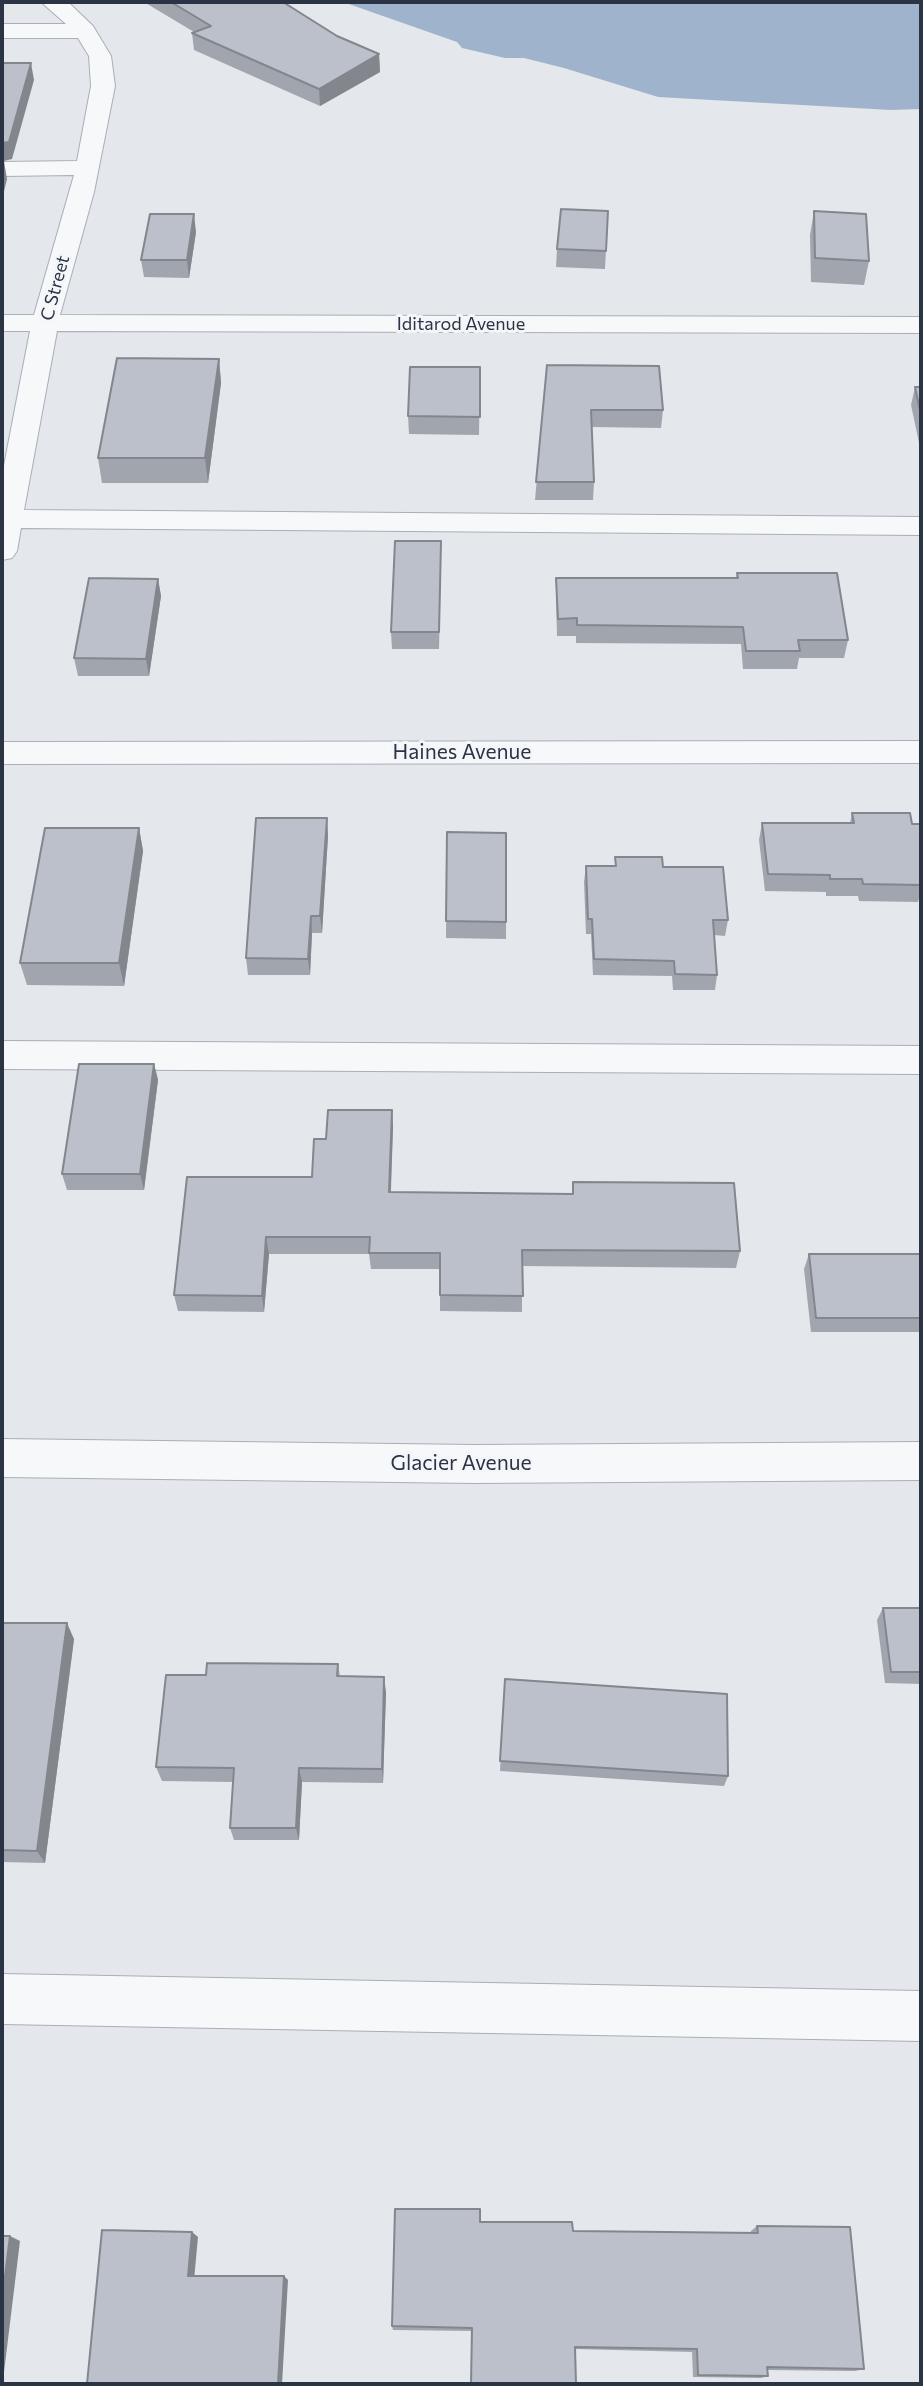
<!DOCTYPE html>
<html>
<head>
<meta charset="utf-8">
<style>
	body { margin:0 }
	#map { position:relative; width:923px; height:2386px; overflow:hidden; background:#e4e7ec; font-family:Commissioner,sans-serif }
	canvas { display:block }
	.frame { position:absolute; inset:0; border:4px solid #2b3445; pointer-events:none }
</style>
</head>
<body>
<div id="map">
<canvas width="923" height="2386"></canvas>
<div class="frame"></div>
</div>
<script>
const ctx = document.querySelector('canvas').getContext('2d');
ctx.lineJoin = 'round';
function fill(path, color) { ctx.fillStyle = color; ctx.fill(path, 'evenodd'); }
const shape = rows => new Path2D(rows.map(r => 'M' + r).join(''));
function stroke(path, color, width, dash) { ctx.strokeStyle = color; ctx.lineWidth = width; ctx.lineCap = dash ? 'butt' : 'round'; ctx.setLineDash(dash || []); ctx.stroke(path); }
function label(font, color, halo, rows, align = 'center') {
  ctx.font = font + ' Commissioner,sans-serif'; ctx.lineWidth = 6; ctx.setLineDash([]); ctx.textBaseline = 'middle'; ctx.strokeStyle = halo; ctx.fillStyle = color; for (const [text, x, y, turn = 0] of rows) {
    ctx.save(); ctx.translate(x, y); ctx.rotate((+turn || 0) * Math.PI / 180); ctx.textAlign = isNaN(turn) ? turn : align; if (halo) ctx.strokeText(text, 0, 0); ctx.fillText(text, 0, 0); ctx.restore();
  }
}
fill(shape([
	[343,2,921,2,921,109,891,110,658,97,564,68,524,58,505,58,462,48,457,42]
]), '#9fb4cc');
const minor = shape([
	[41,2,68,2,93,26,111,56,115,86,94,192,60,315,921,317,921,333,57,331,24,510,921,517,921,535,21,528,17,551,12,558,2,560,2,476,30,331,2,331,2,315,34,315,74,175,2,176,2,162,77,161,91,86,89,56,78,38,2,38,2,24,66,24,41,2],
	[921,741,921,763,2,764,2,742,921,741],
	[2,1041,921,1046,921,1074,2,1069,2,1041],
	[2,1439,475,1445,921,1442,921,1480,475,1483,2,1477,2,1439],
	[2,1974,921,1991,921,2041,2,2024,2,1974]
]);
stroke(minor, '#a9aeb7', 2);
fill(minor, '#f7f8fa');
fill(shape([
	[144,2,272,2,337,36,379,54,380,72,320,106,194,50,192,33,194,32],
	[608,211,605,269,556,267,557,249],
	[814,211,869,261,864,285,811,282,810,235],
	[196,232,189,278,144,277,141,260],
	[219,359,221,383,208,483,102,483,98,458],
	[547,365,663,410,661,428,592,427,594,482,593,500,535,500],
	[480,367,479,435,409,434,408,416],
	[915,387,921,387,921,452,911,405],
	[441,559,439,649,392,649,391,632],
	[737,573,848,640,844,658,799,658,797,669,743,669,741,644,576,643,576,636,557,636,556,595,556,578,736,578],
	[158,579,161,596,149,676,78,676,74,658],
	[852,813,912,824,921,824,921,890,918,902,859,901,858,896,826,896,826,892,765,891,759,840,762,823,850,823],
	[327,818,328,836,322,933,312,933,310,975,248,975,246,958],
	[139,828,143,851,124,986,27,985,20,963],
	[447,832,506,922,506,939,446,938],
	[615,857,663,867,728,920,725,936,714,935,717,975,715,990,673,990,672,976,593,975,591,934,586,934,584,882,586,866,615,866],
	[154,1064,158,1080,144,1190,67,1190,62,1174],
	[392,1110,393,1127,391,1192,572,1194,573,1182,740,1251,736,1268,522,1266,522,1312,440,1311,440,1269,371,1269,369,1254,269,1254,264,1312,178,1311,174,1295,312,1177,326,1139],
	[809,1254,921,1254,921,1332,811,1332,804,1269],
	[883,1608,921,1608,921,1684,885,1683,877,1620],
	[2,1623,74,1639,45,1863,2,1862],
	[338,1664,340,1676,386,1692,383,1783,302,1782,299,1840,234,1840,230,1828,233,1782,162,1781,156,1767,206,1675],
	[505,1679,728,1776,724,1786,500,1771],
	[480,2222,573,2231,751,2233,751,2231,757,2226,864,2369,855,2371,767,2370,768,2376,761,2378,693,2377,692,2352,575,2349,471,2331,393,2330,392,2326]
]), '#a1a5ae');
fill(shape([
	[379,54,380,72,320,106,319,89],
	[31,63,34,80,12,159,4,161,7,179,2,200,2,143],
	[194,214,196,232,189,278,187,260],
	[219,359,221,383,208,483,205,458],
	[158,579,161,596,149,676,146,659],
	[327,818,328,836,322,933,320,916],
	[139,828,143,851,124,986,119,963],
	[311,916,312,933,310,975,308,959],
	[154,1064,158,1080,144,1190,140,1174],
	[392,1110,393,1127,390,1208,389,1192],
	[266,1237,269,1254,264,1312,262,1296],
	[67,1623,74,1639,45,1863,37,1851],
	[384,1677,386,1692,383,1783,382,1769],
	[299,1768,302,1782,299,1840,296,1828],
	[192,2232,198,2237,194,2280,188,2276],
	[10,2236,20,2241,4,2372,2,2372,2,2300],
	[284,2276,288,2280,282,2384,278,2384]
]), '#83868d');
const building = shape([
	[171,2,283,2,337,36,379,54,319,89,192,33,211,26,171,2],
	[2,63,31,63,9,142,2,143,2,63],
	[561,209,608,211,606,251,557,249,561,209],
	[814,211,866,214,869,261,815,258,814,211],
	[150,214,194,214,187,260,141,260,150,214],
	[117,358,219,359,205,458,98,458,117,358],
	[547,365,659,366,663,410,591,410,594,482,536,482,547,365],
	[410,367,480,367,480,417,408,416,410,367],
	[915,387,921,387,921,415,915,387],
	[395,541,441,541,439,632,391,632,395,541],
	[737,573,837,573,848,640,798,640,800,651,746,651,743,627,577,625,577,618,558,619,556,578,738,578,737,573],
	[89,578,158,579,146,659,74,658,89,578],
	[852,813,910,813,912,824,921,824,921,885,863,884,862,879,830,879,830,875,768,874,762,823,854,823,852,813],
	[256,818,327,818,320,916,311,916,308,959,246,958,256,818],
	[45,828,139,828,119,963,20,963,45,828],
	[447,832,506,833,506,922,446,921,447,832],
	[615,857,662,857,663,867,723,867,728,920,713,920,717,975,675,974,674,961,594,959,592,919,588,919,586,866,616,866,615,857],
	[79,1064,154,1064,140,1174,62,1174,79,1064],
	[328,1110,392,1110,389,1192,573,1194,573,1182,734,1183,740,1251,522,1250,523,1296,440,1295,440,1253,369,1253,370,1237,266,1237,262,1296,174,1295,187,1177,312,1177,314,1139,326,1139,328,1110],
	[809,1254,921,1254,921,1318,816,1318,809,1254],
	[883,1608,921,1608,921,1672,891,1672,883,1608],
	[2,1623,67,1623,37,1851,2,1850,2,1623],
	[207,1663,338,1664,337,1676,384,1677,382,1769,299,1768,296,1828,230,1828,234,1768,156,1767,166,1675,206,1675,207,1663],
	[505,1679,727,1694,728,1776,500,1761,505,1679],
	[395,2209,480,2209,480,2222,572,2222,573,2231,758,2233,757,2226,850,2227,864,2369,767,2367,768,2376,698,2375,697,2349,575,2347,576,2384,471,2384,472,2328,392,2326,395,2209],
	[102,2230,192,2232,188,2276,284,2276,278,2384,87,2384,102,2230],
	[2,2236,10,2236,2,2300,2,2236]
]);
fill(building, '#bbc0ca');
stroke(building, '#83868d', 2);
label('18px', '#2b3445', '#f4f6f9', [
	["C Street",55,288,-75],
	["Iditarod Avenue",461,324]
]);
label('21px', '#2b3445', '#f4f6f9', [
	["Haines Avenue",462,752],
	["Glacier Avenue",461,1463]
]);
</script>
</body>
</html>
